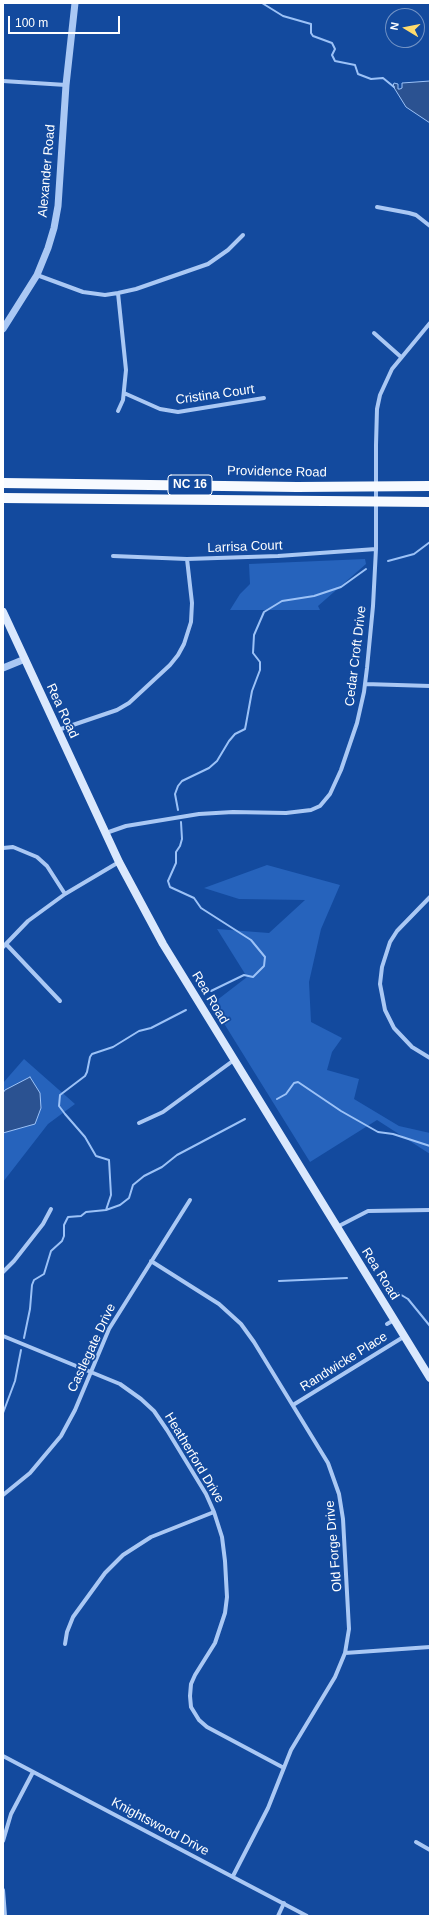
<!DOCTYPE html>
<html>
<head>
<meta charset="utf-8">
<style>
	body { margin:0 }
	#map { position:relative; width:433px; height:1919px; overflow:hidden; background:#134a9e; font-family:Helvetica,sans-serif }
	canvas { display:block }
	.frame { position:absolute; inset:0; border:4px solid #fff; pointer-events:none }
	.north { position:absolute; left:385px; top:8px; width:40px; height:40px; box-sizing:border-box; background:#134a9e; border:1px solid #7192c5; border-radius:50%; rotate:280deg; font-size:11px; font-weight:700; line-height:16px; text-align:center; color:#fff }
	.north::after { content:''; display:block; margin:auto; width:14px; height:18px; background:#ffdb6d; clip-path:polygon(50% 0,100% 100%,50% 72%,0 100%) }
	.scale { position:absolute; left:8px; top:16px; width:112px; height:18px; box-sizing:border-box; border:2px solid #fff; border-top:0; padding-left:5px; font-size:12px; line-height:14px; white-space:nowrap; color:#fff; -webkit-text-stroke:3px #134a9e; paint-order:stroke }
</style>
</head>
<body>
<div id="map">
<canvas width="433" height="1919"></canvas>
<div class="frame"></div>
<div class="north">N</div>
<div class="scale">100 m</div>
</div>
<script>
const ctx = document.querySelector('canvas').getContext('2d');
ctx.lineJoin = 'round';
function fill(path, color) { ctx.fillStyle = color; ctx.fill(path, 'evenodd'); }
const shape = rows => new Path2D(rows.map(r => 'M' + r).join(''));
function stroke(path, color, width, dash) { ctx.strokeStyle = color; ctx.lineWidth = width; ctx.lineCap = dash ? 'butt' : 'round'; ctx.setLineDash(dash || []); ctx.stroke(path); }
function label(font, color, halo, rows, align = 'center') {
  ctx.font = font + ' Helvetica,sans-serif'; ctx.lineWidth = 3.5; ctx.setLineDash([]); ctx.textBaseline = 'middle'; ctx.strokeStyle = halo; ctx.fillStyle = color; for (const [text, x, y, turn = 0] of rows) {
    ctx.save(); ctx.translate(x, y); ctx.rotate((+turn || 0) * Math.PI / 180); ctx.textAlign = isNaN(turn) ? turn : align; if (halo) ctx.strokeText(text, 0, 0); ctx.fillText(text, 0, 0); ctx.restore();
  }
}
fill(shape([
	[365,559,366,564,318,606,320,610,230,610,240,594,250,584,249,564],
	[267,865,340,885,321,929,309,982,311,1022,342,1038,332,1052,327,1070,359,1079,354,1099,399,1126,430,1133,430,1154,377,1120,310,1162,212,1004,247,977,217,929,269,933,305,900,239,899,204,888],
	[24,1059,75,1104,48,1124,3,1182,3,1083]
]), '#2663bc');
const water = shape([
	[430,81,430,123,406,107,393,86,394,83,398,84,398,89,400,89,402,88,402,83,430,81],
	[30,1077,40,1093,41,1108,35,1124,3,1133,3,1093,5,1090,30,1077]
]);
fill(water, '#2b5291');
stroke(water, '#9cc2f7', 1);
stroke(shape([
	[262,3,283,16,311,24,311,33,313,36,332,43,335,49,332,55,335,61,355,65,358,74,371,79,383,78,394,87],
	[388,561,414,554,430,542],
	[178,810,175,794,178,786,182,781,209,768,217,761,229,741,235,734,245,729,246,724,252,691,260,670,260,662,253,653,254,635,264,612,282,601,314,596,341,587,366,569],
	[181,822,182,839,180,846,176,852,176,863,168,881,170,887,194,898,201,908,251,940,265,957,264,966,253,977,244,975,211,991],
	[277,1099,286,1094,294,1083,298,1082,341,1111,378,1132,393,1134,430,1146],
	[106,1210,111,1195,109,1160,96,1156,85,1137,65,1114,59,1106,60,1095,85,1076,87,1072,90,1057,92,1054,113,1047,139,1031,151,1028,186,1010],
	[279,1281,347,1278],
	[398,1293,408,1299,430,1326],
	[24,1338,30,1309,32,1285,34,1280,44,1274,51,1251,62,1241,64,1236,64,1225,68,1217,81,1216,86,1212,106,1210,120,1205,129,1198,133,1185,144,1176,162,1167,177,1155,245,1119],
	[3,1413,15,1381,21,1350]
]), '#9cc2f7', 2);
stroke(shape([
	[3,81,66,85],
	[377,207,409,213,416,215,430,226],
	[37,275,83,292,105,295,118,293,136,289,208,264,228,250,243,235],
	[374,333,401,357],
	[124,393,160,409,178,412,264,398],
	[118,411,123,400,126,370,118,293],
	[113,556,187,559,278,556,376,549],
	[365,684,430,686],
	[58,730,117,710,129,703,170,665,178,655,184,644,191,622,192,603,187,559],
	[106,833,126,826,199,814,233,812,286,813,311,810,320,806,330,794,341,770,357,723,364,692,367,668,373,606,376,549,376,445,377,409,380,395,392,369,430,323],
	[3,848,13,847,37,857,47,866,65,894],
	[430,897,397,931,390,942,382,967,380,984,385,1010,394,1028,412,1047,430,1058],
	[6,944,60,1001],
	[3,947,28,921,65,894,119,862],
	[139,1123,163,1112,234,1060],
	[337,1227,368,1211,430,1210],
	[151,1261,219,1304,241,1324,254,1342,328,1463,339,1494,343,1519,349,1629,345,1653,335,1677,291,1750,268,1808,233,1876],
	[3,1272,14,1261,43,1224,51,1209],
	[387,1324,394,1320],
	[3,1336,120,1384,141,1399,154,1411,167,1430,206,1494,214,1512,222,1537,225,1561,227,1597,225,1613,215,1643,195,1675,191,1684,190,1696,191,1707,199,1720,207,1727,284,1768],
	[293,1405,405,1336],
	[3,1495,30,1473,61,1436,75,1410,109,1329,190,1200],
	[65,1644,67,1632,73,1617,105,1573,123,1555,151,1537,214,1512],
	[345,1653,430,1647],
	[3,1756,307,1916],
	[3,1841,11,1814,33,1772],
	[416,1842,430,1850],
	[3,1890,5,1916],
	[278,1916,284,1903]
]), '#aac8f4', 4);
stroke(shape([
	[3,329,37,275,48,248,54,228,58,206,66,85,75,3],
	[3,668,25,659]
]), '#aac8f4', 7);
stroke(shape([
	[3,612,119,862,163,944,430,1378]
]), '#dae8fd', 8);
stroke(shape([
	[3,483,297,487,430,486],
	[3,498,430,502]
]), '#f7faff', 10);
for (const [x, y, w] of [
	[190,485,44]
]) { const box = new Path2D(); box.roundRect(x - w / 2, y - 10, w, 20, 3); ctx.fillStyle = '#134a9e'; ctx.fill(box); stroke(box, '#fff', 1); }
label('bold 12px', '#fff', null, [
	["NC 16",190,485]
]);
label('13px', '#fff', '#134a9e', [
	["Alexander Road",47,171,-85],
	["Cristina Court",215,395,-8],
	["Providence Road",277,472,1],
	["Larrisa Court",245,547,-2],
	["Cedar Croft Drive",356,656,-83],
	["Rea Road",62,711,65],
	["Rea Road",210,998,59],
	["Rea Road",380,1274,58],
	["Castlegate Drive",92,1348,-65],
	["Randwicke Place",344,1362,-32],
	["Heatherford Drive",194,1458,59],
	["Old Forge Drive",334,1546,-95],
	["Knightswood Drive",160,1827,28]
]);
</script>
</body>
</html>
